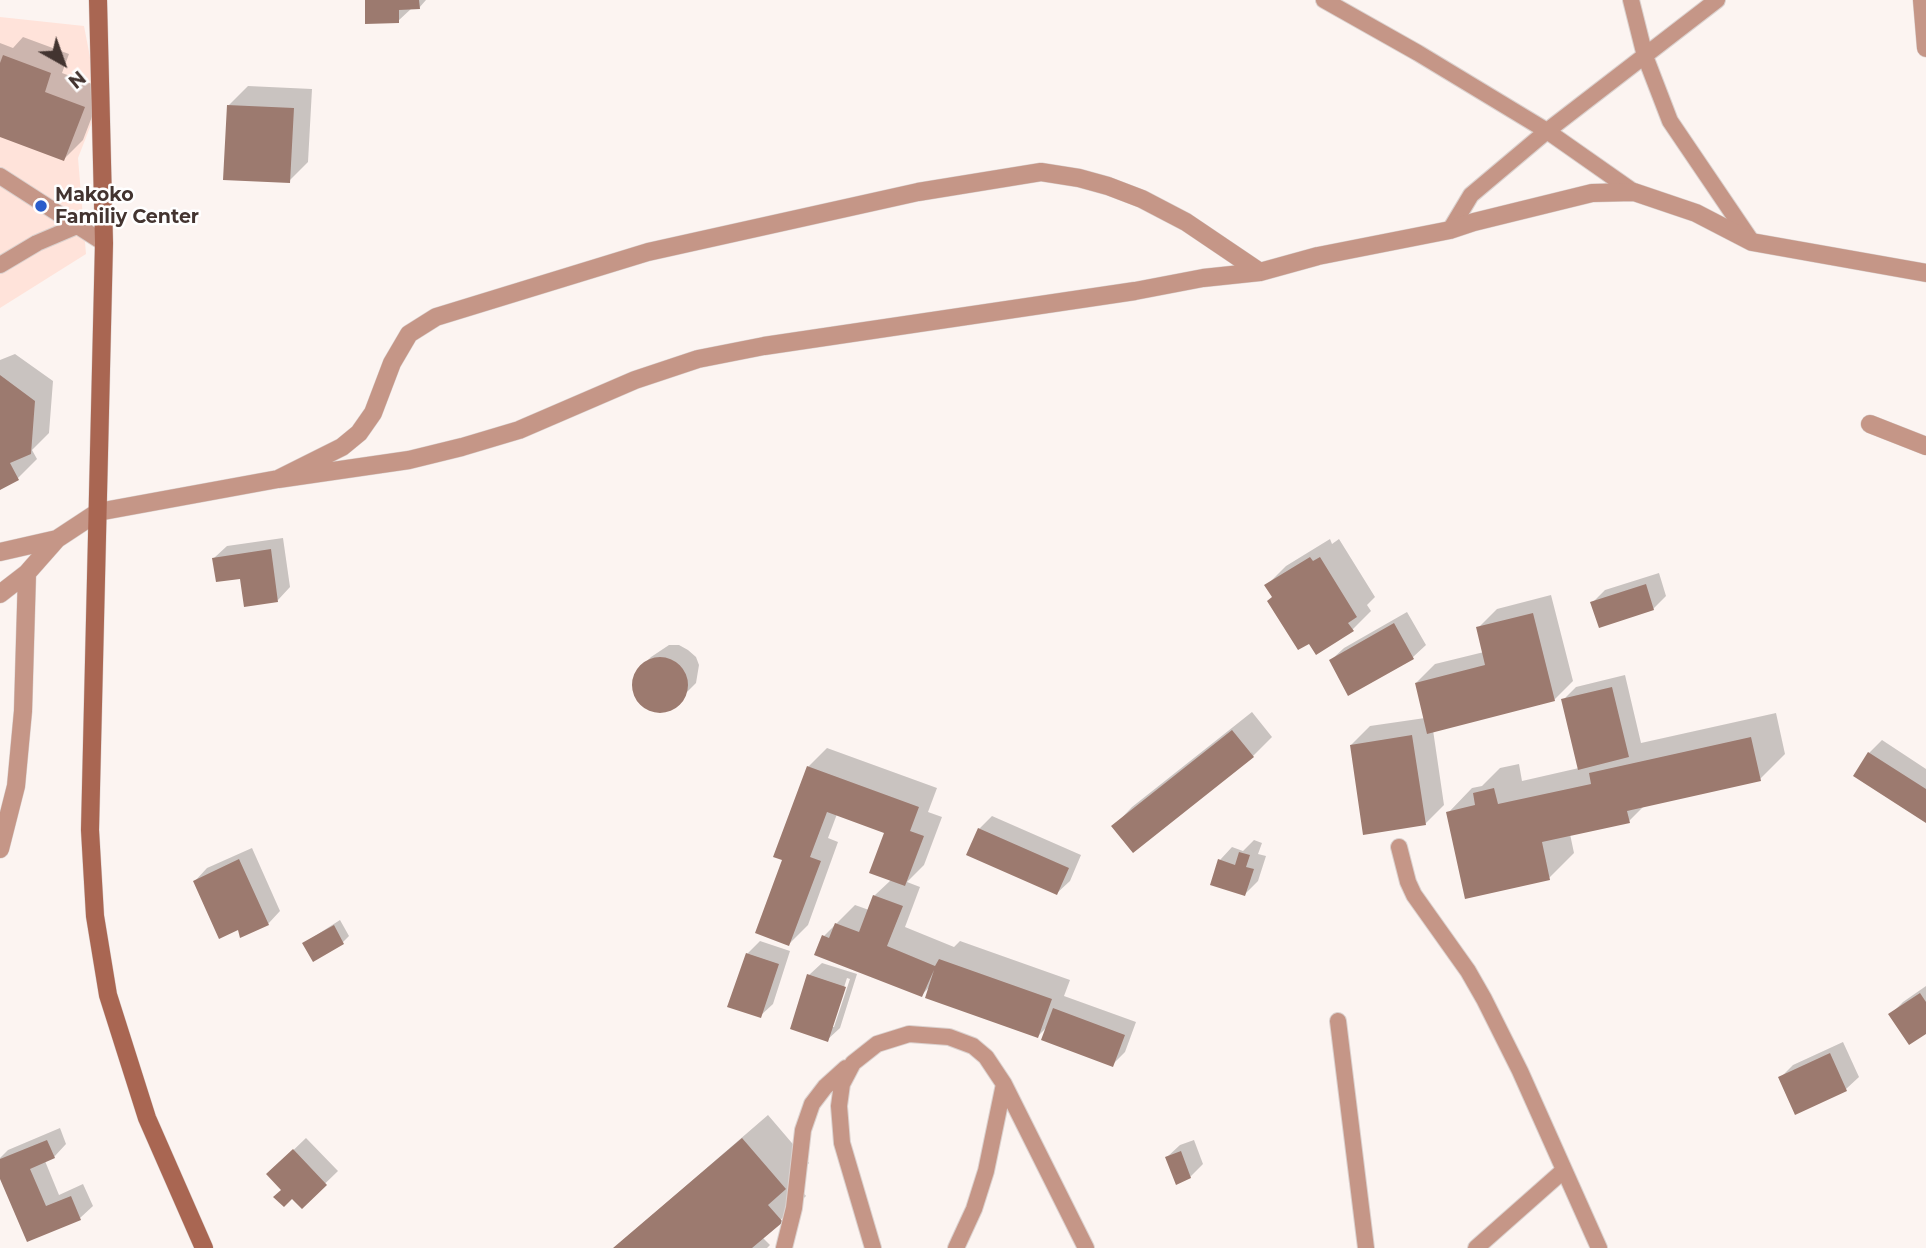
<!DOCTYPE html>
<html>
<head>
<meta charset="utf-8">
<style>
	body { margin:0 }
	#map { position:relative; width:1926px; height:1248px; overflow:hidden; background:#fcf4f1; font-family:Montserrat,sans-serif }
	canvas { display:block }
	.north { position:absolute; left:28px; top:28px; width:70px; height:70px; -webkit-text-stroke:5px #fff; paint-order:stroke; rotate:140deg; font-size:19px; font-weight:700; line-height:28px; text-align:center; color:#433430 }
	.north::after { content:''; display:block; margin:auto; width:24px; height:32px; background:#433430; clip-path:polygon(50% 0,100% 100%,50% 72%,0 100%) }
</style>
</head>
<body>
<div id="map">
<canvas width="1926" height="1248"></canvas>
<div class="north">N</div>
</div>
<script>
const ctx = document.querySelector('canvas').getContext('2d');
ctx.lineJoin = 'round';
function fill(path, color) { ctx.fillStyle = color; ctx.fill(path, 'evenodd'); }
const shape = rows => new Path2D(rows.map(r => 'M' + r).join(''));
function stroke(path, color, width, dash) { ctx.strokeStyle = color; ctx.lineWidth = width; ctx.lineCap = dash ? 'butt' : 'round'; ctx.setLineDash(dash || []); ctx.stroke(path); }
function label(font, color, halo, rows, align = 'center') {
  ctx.font = font + ' Montserrat,sans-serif'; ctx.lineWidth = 5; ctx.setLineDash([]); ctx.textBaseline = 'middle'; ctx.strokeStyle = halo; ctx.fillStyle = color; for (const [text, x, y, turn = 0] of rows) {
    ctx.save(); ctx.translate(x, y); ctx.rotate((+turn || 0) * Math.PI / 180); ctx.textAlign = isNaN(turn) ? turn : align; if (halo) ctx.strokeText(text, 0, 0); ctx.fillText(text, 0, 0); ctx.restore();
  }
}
fill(shape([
	[0,17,84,26,99,104,78,158,86,254,0,308]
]), '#ffe3da');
fill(shape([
	[366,0,426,0,419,8,412,8,398,21],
	[23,37,69,54,62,73,103,88,83,140,64,159,0,135,0,43,13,48],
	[248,86,312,89,308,162,289,181,229,105],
	[15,354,53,381,49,433,32,450,37,459,18,478,0,488,0,360],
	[283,538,290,587,278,600,214,558,227,546],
	[1330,539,1332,544,1339,539,1375,597,1367,605,1371,611,1352,630,1274,596,1267,585,1286,566],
	[1659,573,1666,596,1653,609,1592,603,1605,590],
	[1551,595,1573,681,1554,700,1433,730,1444,805,1425,824,1351,745,1370,726,1425,718,1416,683,1435,664,1484,652,1478,628,1497,609],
	[1407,612,1426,645,1413,657,1331,660,1344,648],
	[669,645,679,645,688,650,696,657,699,665,696,683,670,709,659,711,647,708,639,701,634,691,634,680,638,670,651,657],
	[1625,675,1641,743,1776,713,1785,754,1760,779,1644,806,1629,821,1570,834,1574,853,1549,878,1448,813,1472,788,1482,786,1500,768,1519,764,1522,781,1579,768,1563,700,1576,687],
	[1252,712,1272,737,1253,756,1114,826,1132,807],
	[1882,740,1926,769,1926,821,1869,753],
	[827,748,937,788,928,812,942,817,924,865,907,882,920,887,905,927,954,947,960,941,1070,980,1064,996,1136,1022,1125,1052,1112,1065,1048,1026,1038,1036,930,986,922,995,824,936,855,905,869,910,874,896,891,880,887,832,837,814,828,838,838,842,808,925,789,944,784,859,808,767],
	[992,816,1081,855,1070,881,1057,893,979,829],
	[1254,840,1262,843,1258,854,1266,856,1258,881,1245,894,1220,860,1232,847,1243,851],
	[252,848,280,911,268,924,195,881,207,868],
	[340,920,349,936,343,942,304,943],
	[760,941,790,951,773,1004,760,1016,747,954],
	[822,963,857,974,840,1028,827,1040,809,975],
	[847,978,850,979,834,1027,831,1027],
	[1926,986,1926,1032,1891,1014,1903,1002],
	[1843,1042,1859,1077,1846,1089,1796,1113,1780,1078,1793,1065],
	[768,1115,809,1163,793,1180,806,1196,762,1237,770,1245,767,1248,614,1248],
	[60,1128,66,1144,54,1157,45,1161,59,1195,83,1184,93,1206,80,1218,28,1240,0,1175,0,1158,8,1150],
	[306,1138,338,1171,302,1206,283,1190,281,1162],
	[1194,1140,1203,1164,1190,1177,1167,1157,1180,1145]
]), '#0003');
fill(shape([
	[365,0,419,0,420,9,399,10,399,23,365,24],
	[3,55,51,73,45,92,85,107,64,161,0,137,0,63],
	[227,105,294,108,290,183,223,180],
	[0,375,35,401,31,454,10,463,19,480,0,490],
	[271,549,278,602,244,607,240,579,216,582,212,558],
	[1310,557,1313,561,1320,557,1357,617,1348,623,1354,631,1316,655,1309,644,1298,650,1267,601,1272,597,1264,585],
	[1646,584,1654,610,1599,628,1590,602],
	[1533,613,1555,701,1427,734,1415,683,1485,665,1476,627],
	[1394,623,1414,659,1348,696,1329,660],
	'632 685a28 28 0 1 1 56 0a28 28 0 1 1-56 0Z',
	[1612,687,1629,757,1578,770,1561,699],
	[1232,730,1254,757,1133,853,1111,826],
	[1412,735,1426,825,1363,835,1350,745],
	[1751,737,1761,781,1627,811,1630,823,1542,842,1550,880,1465,899,1446,812,1475,805,1473,793,1494,788,1498,804,1591,784,1589,773],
	[1868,752,1926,789,1926,823,1853,776],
	[807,766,919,807,910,831,924,836,905,886,869,873,884,833,827,812,810,857,821,861,789,946,755,933,782,860,773,857],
	[978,828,1069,868,1057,895,966,855],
	[1239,852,1250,855,1246,867,1254,869,1245,896,1210,885,1218,859,1235,865],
	[239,859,269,925,240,938,238,930,219,939,193,881],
	[873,895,903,906,887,946,935,966,939,959,1052,999,1038,1038,925,998,934,970,922,997,814,955,822,935,829,938,835,923,859,932],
	[334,925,344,944,313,962,302,943],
	[746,953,779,964,761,1018,727,1007],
	[807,974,846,987,828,1042,790,1029],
	[1920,993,1926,1002,1926,1034,1909,1045,1888,1014],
	[1053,1008,1125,1035,1113,1067,1041,1040],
	[1830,1053,1847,1091,1795,1115,1778,1077],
	[742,1138,786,1189,768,1205,783,1222,752,1248,613,1248],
	[47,1140,55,1158,30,1169,46,1206,71,1196,81,1220,27,1242,0,1179,0,1159],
	[293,1149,327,1185,302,1209,292,1199,284,1207,273,1197,281,1190,266,1174],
	[1181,1151,1191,1178,1176,1185,1165,1157]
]), '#9c7a6f');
const lane = shape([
	[1324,0,1418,53,1547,131,1634,192],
	[1631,0,1645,56,1670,121,1752,242],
	[0,176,104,243],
	[1450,230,1471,195,1547,131,1717,0],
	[0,265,37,243,77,226],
	[1399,847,1408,882,1414,895,1468,971,1484,999,1520,1071,1599,1248],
	[1338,1021,1366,1248],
	[784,1248,794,1208,803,1130,812,1104,825,1087,846,1068],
	[873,1248,842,1143,839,1106,842,1084,853,1063,877,1044,909,1034,949,1037,973,1046,986,1057,1004,1084,1086,1248],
	[956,1248,974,1209,986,1171,1004,1084],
	[1476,1248,1563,1171]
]);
const street = shape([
	[1922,0,1926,48],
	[1870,424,1926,446],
	[278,479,409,460,462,447,519,430,635,380,698,359,764,346,1135,291,1203,278,1260,272,1318,256,1450,230,1474,222,1592,193,1634,192,1696,213,1752,242,1926,273],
	[0,552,57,539,98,512,278,479,342,447,359,433,373,413,392,363,409,334,436,317,648,252,918,192,1041,172,1079,178,1108,186,1142,199,1186,222,1260,272],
	[0,594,27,573,57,539],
	[0,849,16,786,23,711,27,573]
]);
const secondary = shape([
	[98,0,104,243,90,830,95,916,108,995,147,1118,204,1248]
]);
stroke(lane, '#dbd1ce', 18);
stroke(street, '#dbd1ce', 19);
stroke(secondary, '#dbd1ce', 19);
stroke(lane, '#c59687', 16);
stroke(street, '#c59687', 18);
stroke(secondary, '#a96652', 18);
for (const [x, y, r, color] of [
	[41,206,7,"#2b5dcb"]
]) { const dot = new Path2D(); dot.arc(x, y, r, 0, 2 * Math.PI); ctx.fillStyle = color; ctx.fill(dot); stroke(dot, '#fff', 2.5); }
label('bold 19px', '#433430', '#fff', [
	["Makoko",55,195],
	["Familiy Center",55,217]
], 'left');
</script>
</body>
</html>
